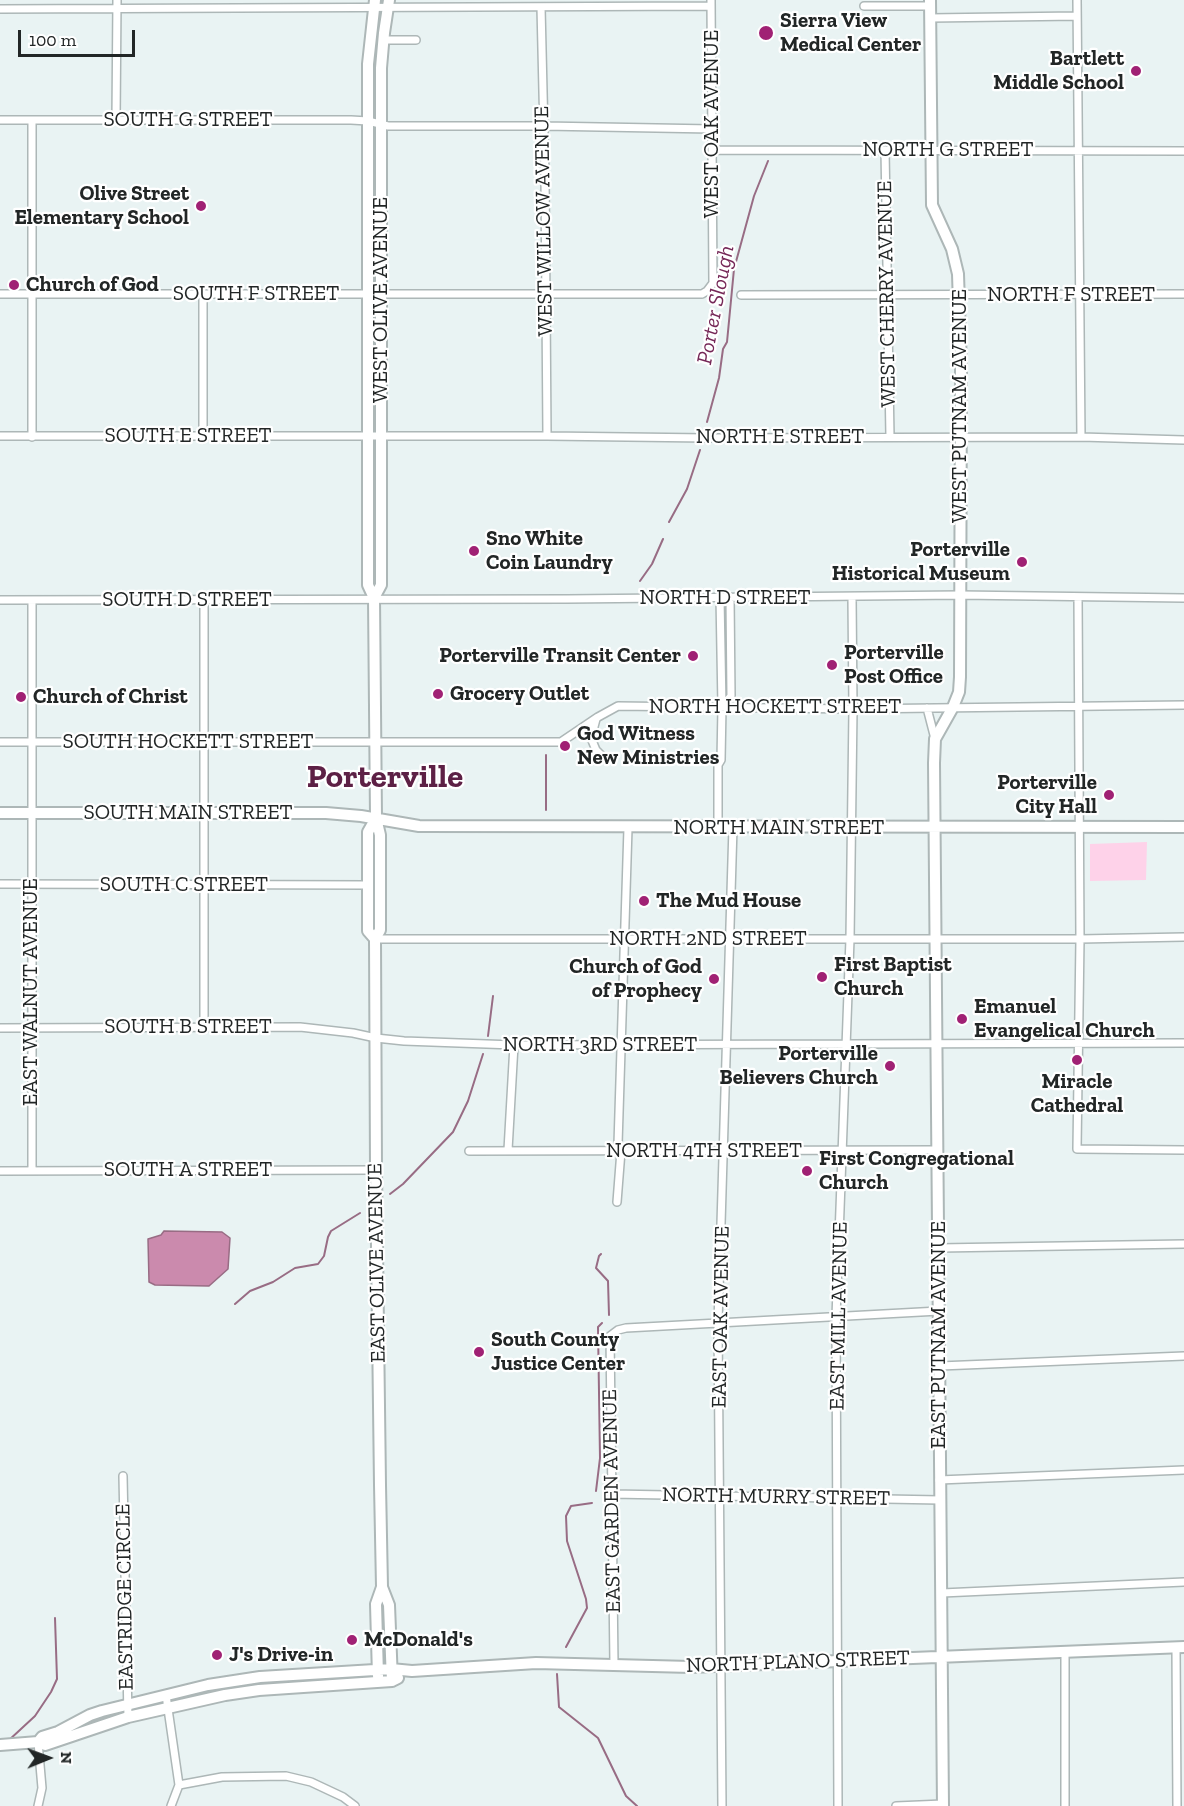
<!DOCTYPE html>
<html>
<head>
<meta charset="utf-8">
<style>
	body { margin:0 }
	#map { position:relative; width:1184px; height:1806px; overflow:hidden; background:#e9f3f3; font-family:"Zilla Slab",serif }
	canvas { display:block }
	.north { position:absolute; left:18px; top:1728px; width:60px; height:60px; -webkit-text-stroke:4px #fff; paint-order:stroke; rotate:89deg; font-size:16px; font-weight:700; line-height:24px; text-align:center; color:#222626 }
	.north::after { content:''; display:block; margin:auto; width:21px; height:27px; background:#222626; clip-path:polygon(50% 0,100% 100%,50% 72%,0 100%) }
	.scale { position:absolute; left:18px; top:30px; width:117px; height:27px; box-sizing:border-box; border:3px solid #222626; border-top:0; padding-left:8px; font-size:18px; line-height:21px; white-space:nowrap; color:#222626; -webkit-text-stroke:4px #fff; paint-order:stroke }
</style>
</head>
<body>
<div id="map">
<canvas width="1184" height="1806"></canvas>
<div class="north">N</div>
<div class="scale">100 m</div>
</div>
<script>
const ctx = document.querySelector('canvas').getContext('2d');
ctx.lineJoin = 'round';
function fill(path, color) { ctx.fillStyle = color; ctx.fill(path, 'evenodd'); }
const shape = rows => new Path2D(rows.map(r => 'M' + r).join(''));
function stroke(path, color, width, dash) { ctx.strokeStyle = color; ctx.lineWidth = width; ctx.lineCap = dash ? 'butt' : 'round'; ctx.setLineDash(dash || []); ctx.stroke(path); }
function label(font, color, halo, rows, align = 'center') {
  ctx.font = font + ' "Zilla Slab",serif'; ctx.lineWidth = 4.5; ctx.setLineDash([]); ctx.textBaseline = 'middle'; ctx.strokeStyle = halo; ctx.fillStyle = color; for (const [text, x, y, turn = 0] of rows) {
    ctx.save(); ctx.translate(x, y); ctx.rotate((+turn || 0) * Math.PI / 180); ctx.textAlign = isNaN(turn) ? turn : align; if (halo) ctx.strokeText(text, 0, 0); ctx.fillText(text, 0, 0); ctx.restore();
  }
}
fill(shape([
	[1147,842,1146,880,1090,881,1090,844]
]), '#fed2e9');
const water = shape([
	[164,1231,222,1232,230,1238,228,1269,209,1286,155,1285,149,1282,148,1239,161,1235,164,1231]
]);
fill(water, '#cb8aad');
stroke(water, '#986c84', 1.5);
stroke(shape([
	[707,422,719,378,723,349,727,342,734,269,754,196,768,161],
	[669,522,687,489,700,450],
	[640,581,652,564,663,539],
	[546,810,546,755],
	[488,1036,493,996],
	[390,1194,403,1184,453,1132,468,1101,483,1054],
	[601,1254,599,1256,596,1268,608,1281,609,1315],
	[235,1304,250,1291,273,1282,295,1268,318,1264,324,1256,328,1237,331,1231,360,1213],
	[596,1491,600,1458,598,1327,602,1323],
	[566,1647,587,1608,586,1599,567,1541,566,1516,571,1506,592,1503],
	[557,1674,559,1707,598,1738,626,1796,637,1806],
	[8,1741,35,1716,51,1692,57,1679,55,1618]
]), '#986c84', 2);
const street = shape([
	[1077,0,1081,437],
	[864,6,930,6],
	[541,7,545,176,547,436],
	[0,9,711,6],
	[930,18,1077,16],
	[383,40,416,40],
	[0,120,351,120,368,121,388,126,544,126,712,129],
	[116,120,117,0],
	[712,150,1184,151],
	[885,150,890,437],
	[0,294,702,294,707,291,713,283,711,0],
	[741,295,1184,294],
	[0,436,547,436,707,438,1081,437,1184,440],
	[203,436,203,293],
	[32,437,32,121],
	[1078,597,1080,939,1077,1149,1184,1150],
	[0,600,567,599,960,595,1184,598],
	[204,600,204,1026],
	[32,601,32,1171],
	[722,707,731,696,730,597],
	[927,708,935,739],
	[596,719,591,738,596,750,603,757],
	[0,742,561,742,598,717,618,706,853,709,1184,705],
	[718,827,718,765,721,760,722,707,720,597],
	[0,884,368,885],
	[375,939,1080,939,1184,937],
	[0,1028,300,1027,353,1033,376,1038,404,1041,514,1045,1184,1043],
	[508,1150,514,1045],
	[469,1151,938,1150],
	[0,1171,376,1170],
	[617,1202,621,1151,618,1144,628,828],
	[939,1248,1184,1244],
	[940,1366,1184,1356],
	[123,1476,128,1717],
	[939,1480,1184,1470],
	[612,1494,940,1500],
	[942,1593,1184,1582],
	[1176,1648,1177,1806],
	[1065,1652,1065,1806],
	[614,1665,610,1336,618,1330,626,1328,939,1311],
	[166,1695,179,1785,171,1806],
	[179,1785,222,1777,286,1776,311,1782,343,1797,355,1806],
	[38,1806,42,1788,38,1742],
	[722,1806,718,1323,733,827],
	[838,1806,836,1317,850,939,853,709,852,597],
	[896,1806,943,1804]
]);
const secondary = shape([
	[375,0,368,64,368,585,374,598,376,818,380,835,380,930,375,939,376,1170,380,1485,382,1587,389,1605,392,1681],
	[930,0,932,205,952,249,958,274,961,367,960,677,959,692,953,707,935,739,934,763,943,1806],
	[374,598,381,585,381,68,384,33,389,0],
	[0,813,326,813,361,816,419,826,1184,827],
	[375,939,368,931,368,832,376,818],
	[378,1676,376,1604,382,1587],
	[38,1742,42,1737,58,1732,90,1715,102,1711,208,1685,260,1677,391,1669,412,1671,536,1663,691,1667,1184,1647],
	[0,1745,38,1742,45,1745,48,1744,128,1717,225,1695,259,1690,392,1681,398,1678]
]);
stroke(street, '#adb7b7', 10);
stroke(secondary, '#adb7b7', 14);
stroke(street, '#fff', 7);
stroke(secondary, '#fff', 10);
for (const [x, y, r, color] of [
	[766,33,8,"#a02174"],
	[1136,71,6,"#a02174"],
	[201,206,6,"#a02174"],
	[14,285,6,"#a02174"],
	[474,551,6,"#a02174"],
	[1022,562,6,"#a02174"],
	[693,656,6,"#a02174"],
	[832,665,6,"#a02174"],
	[438,694,6,"#a02174"],
	[21,697,6,"#a02174"],
	[565,746,6,"#a02174"],
	[1109,795,6,"#a02174"],
	[644,901,6,"#a02174"],
	[822,977,6,"#a02174"],
	[714,979,6,"#a02174"],
	[962,1019,6,"#a02174"],
	[1077,1060,6,"#a02174"],
	[890,1066,6,"#a02174"],
	[807,1171,6,"#a02174"],
	[479,1352,6,"#a02174"],
	[352,1640,6,"#a02174"],
	[217,1655,6,"#a02174"]
]) { const dot = new Path2D(); dot.arc(x, y, r, 0, 2 * Math.PI); ctx.fillStyle = color; ctx.fill(dot); stroke(dot, '#fff', 2); }
label('bold 21px', '#222626', '#fff', [
	["Sierra View",780,21],
	["Medical Center",780,45],
	["Bartlett",1124,59,"right"],
	["Middle School",1124,83,"right"],
	["Olive Street",189,194,"right"],
	["Elementary School",189,218,"right"],
	["Church of God",26,285],
	["Sno White",486,539],
	["Coin Laundry",486,563],
	["Porterville",1010,550,"right"],
	["Historical Museum",1010,574,"right"],
	["Porterville",844,653],
	["Post Office",844,677],
	["Porterville Transit Center",681,656,"right"],
	["Grocery Outlet",450,694],
	["Church of Christ",33,697],
	["God Witness",577,734],
	["New Ministries",577,758],
	["Porterville",1097,783,"right"],
	["City Hall",1097,807,"right"],
	["The Mud House",656,901],
	["First Baptist",834,965],
	["Church",834,989],
	["Church of God",702,967,"right"],
	["of Prophecy",702,991,"right"],
	["Emanuel",974,1007],
	["Evangelical Church",974,1031],
	["Porterville",878,1054,"right"],
	["Believers Church",878,1078,"right"],
	["Miracle",1077,1082,"center"],
	["Cathedral",1077,1106,"center"],
	["First Congregational",819,1159],
	["Church",819,1183],
	["South County",491,1340],
	["Justice Center",491,1364],
	["McDonald's",364,1640],
	["J's Drive-in",229,1655]
], 'left');
label('21px', '#222626', '#fff', [
	["SOUTH G STREET",188,120],
	["WEST OAK AVENUE",712,124,-90],
	["NORTH G STREET",948,150],
	["WEST WILLOW AVENUE",544,221,-91],
	["SOUTH F STREET",256,294],
	["WEST CHERRY AVENUE",887,294,-91],
	["NORTH F STREET",1071,295],
	["WEST OLIVE AVENUE",381,300,-90],
	["WEST PUTNAM AVENUE",960,406,-90],
	["SOUTH E STREET",188,436],
	["NORTH E STREET",780,437],
	["NORTH D STREET",725,598],
	["SOUTH D STREET",187,600],
	["NORTH HOCKETT STREET",775,707],
	["SOUTH HOCKETT STREET",188,742],
	["SOUTH MAIN STREET",188,813],
	["NORTH MAIN STREET",779,828],
	["SOUTH C STREET",184,885],
	["NORTH 2ND STREET",708,939],
	["EAST WALNUT AVENUE",31,992,-90],
	["SOUTH B STREET",188,1027],
	["NORTH 3RD STREET",600,1045],
	["NORTH 4TH STREET",704,1151],
	["SOUTH A STREET",188,1170],
	["EAST OLIVE AVENUE",377,1263,-91],
	["EAST MILL AVENUE",839,1316,-89],
	["EAST OAK AVENUE",721,1317,-89],
	["EAST PUTNAM AVENUE",939,1335,-90],
	["NORTH MURRY STREET",776,1497,1],
	["EAST GARDEN AVENUE",612,1501,-91],
	["EASTRIDGE CIRCLE",125,1597,-91],
	["NORTH PLANO STREET",798,1662,-2]
]);
label('italic 22px', '#752757', '#fff', [
	["Porter Slough",716,305,-79]
]);
label('bold 33px', '#5d2045', '#fff', [
	["Porterville",385,778]
]);
</script>
</body>
</html>
